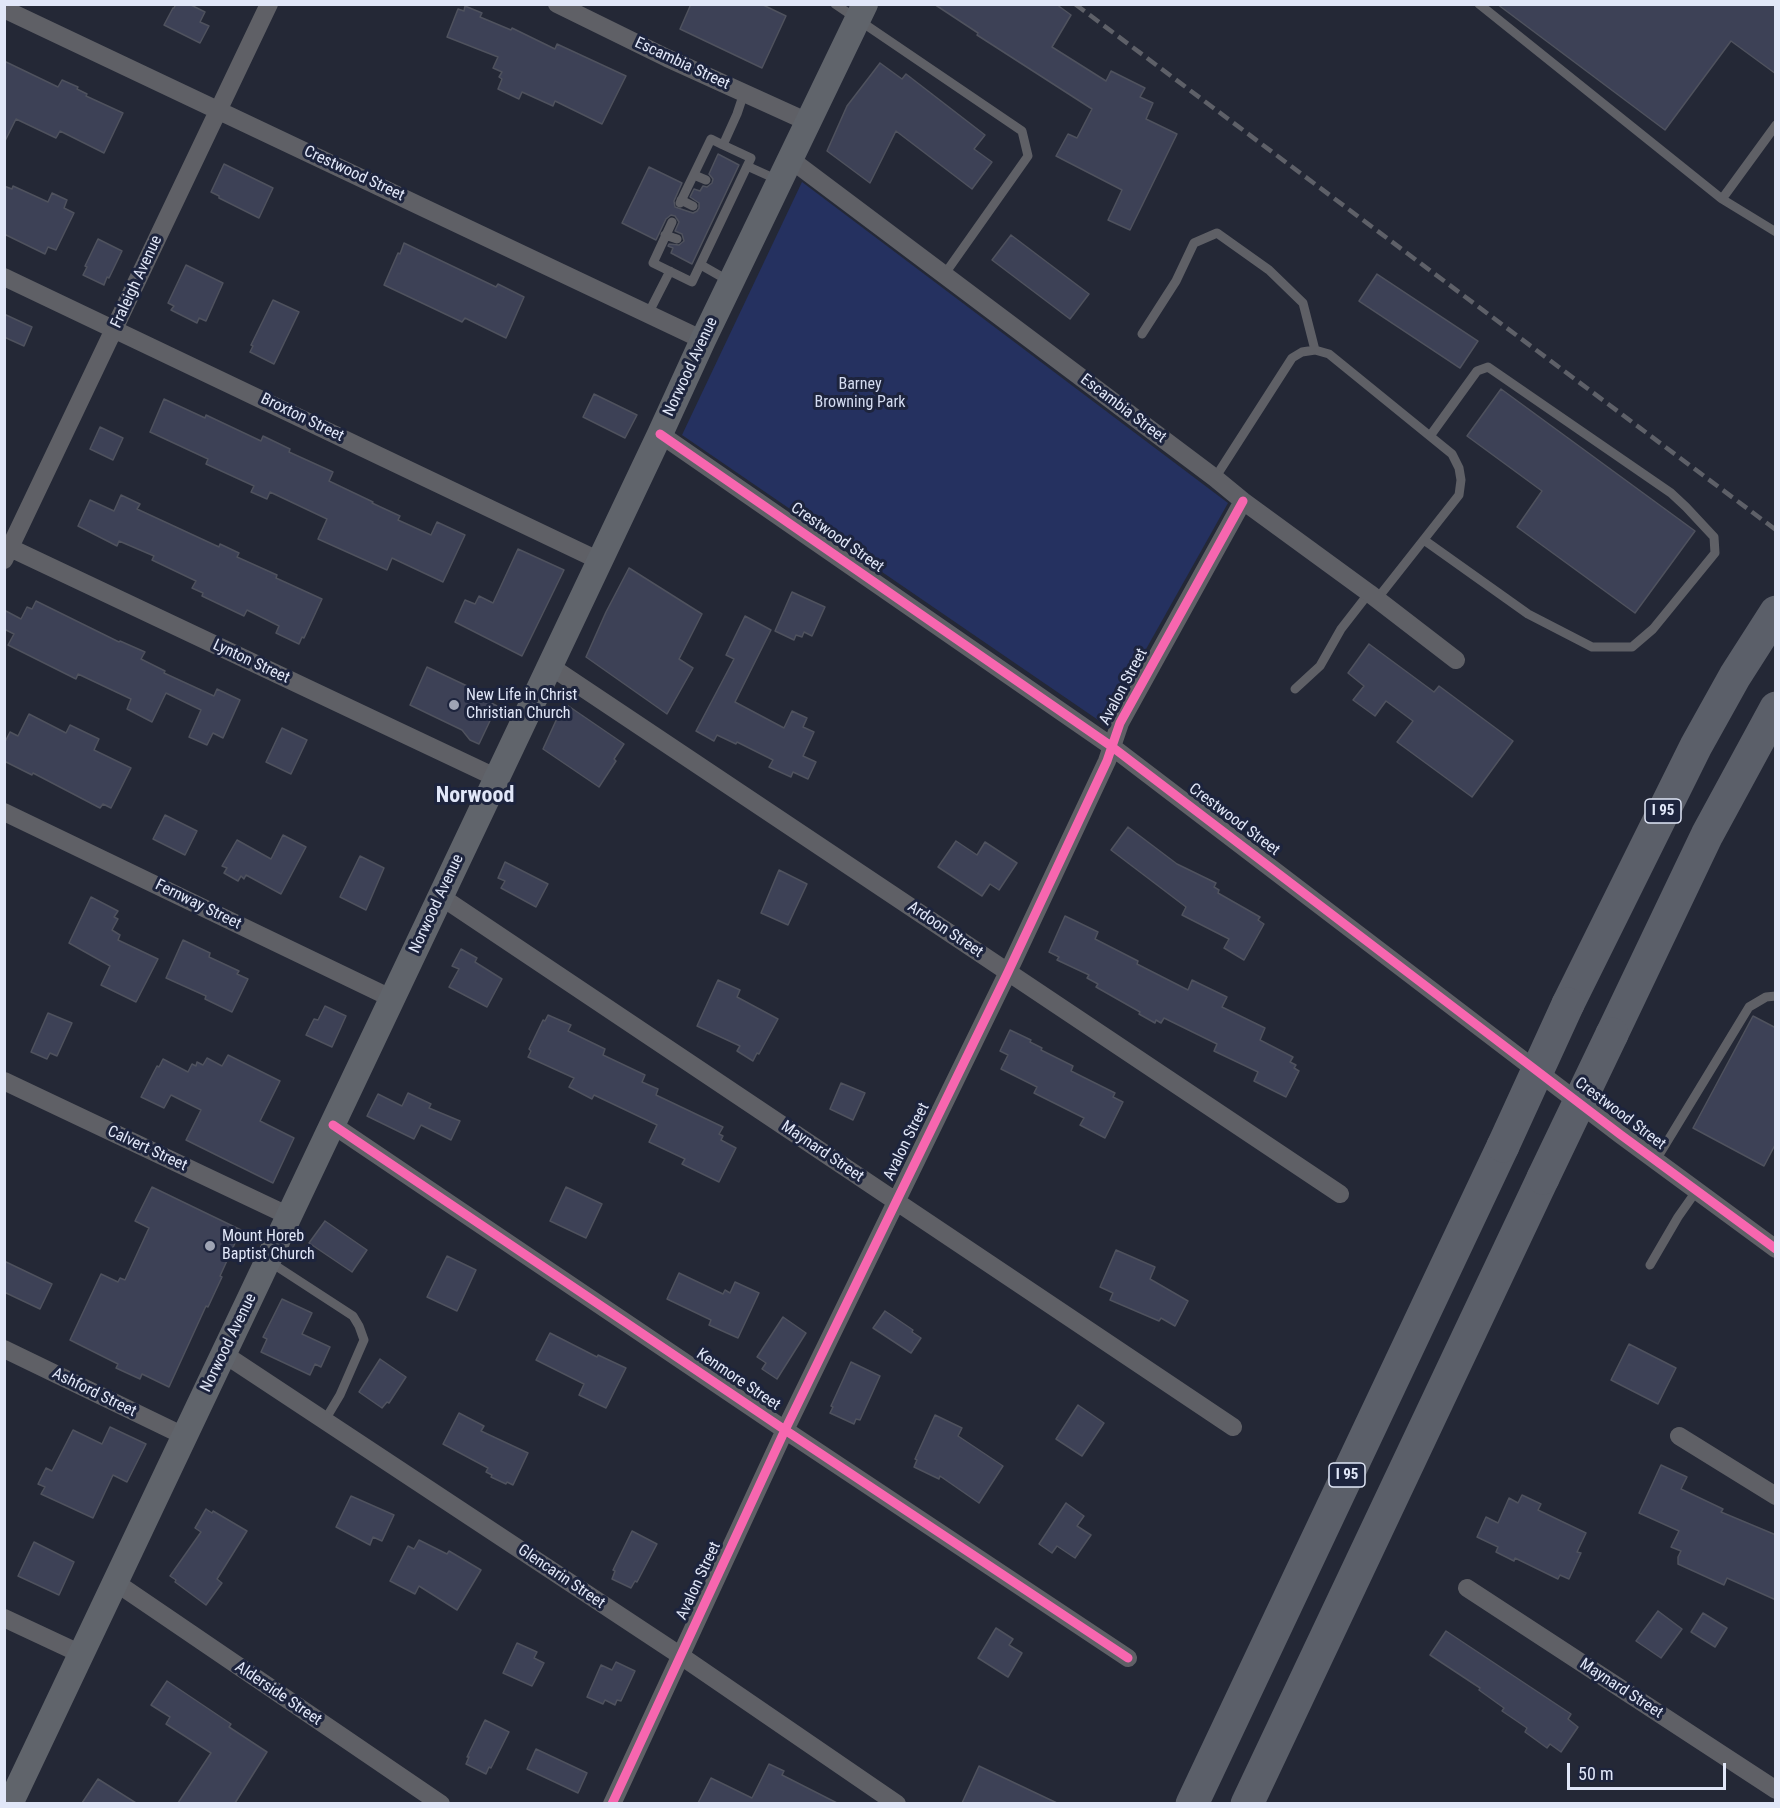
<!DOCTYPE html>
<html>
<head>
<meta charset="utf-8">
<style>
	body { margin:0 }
	#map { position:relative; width:1780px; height:1808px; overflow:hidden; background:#242836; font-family:"Roboto Condensed",sans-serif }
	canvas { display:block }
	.frame { position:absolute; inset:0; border:6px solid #e1e7f8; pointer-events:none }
	.scale { position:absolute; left:1567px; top:1763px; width:159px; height:27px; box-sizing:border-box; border:3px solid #e1e7f8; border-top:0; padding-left:8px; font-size:18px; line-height:21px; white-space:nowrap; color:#e1e7f8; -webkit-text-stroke:4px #1d243d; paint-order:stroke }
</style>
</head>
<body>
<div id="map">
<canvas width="1780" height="1808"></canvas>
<div class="frame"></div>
<div class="scale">50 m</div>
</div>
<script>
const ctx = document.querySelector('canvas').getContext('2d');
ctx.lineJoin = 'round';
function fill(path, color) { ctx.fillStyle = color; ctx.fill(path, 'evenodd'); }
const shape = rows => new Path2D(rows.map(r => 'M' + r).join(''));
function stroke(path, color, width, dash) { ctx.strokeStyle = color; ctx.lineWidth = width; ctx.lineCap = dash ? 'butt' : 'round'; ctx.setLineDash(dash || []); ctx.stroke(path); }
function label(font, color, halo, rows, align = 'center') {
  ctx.font = font + ' "Roboto Condensed",sans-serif'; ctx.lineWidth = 6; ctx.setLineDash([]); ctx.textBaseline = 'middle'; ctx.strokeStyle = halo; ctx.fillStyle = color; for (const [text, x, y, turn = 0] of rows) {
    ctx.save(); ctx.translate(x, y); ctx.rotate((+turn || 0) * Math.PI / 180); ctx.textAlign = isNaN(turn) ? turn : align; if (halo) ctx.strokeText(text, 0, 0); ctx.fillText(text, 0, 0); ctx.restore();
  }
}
fill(shape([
	[802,182,1228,503,1104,724,682,435]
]), '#253160');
const building = shape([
	[176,4,189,4,205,12,200,22,209,26,200,43,164,25,173,8,174,8,176,4],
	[691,4,761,4,786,16,762,68,680,29,691,4],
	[934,4,1056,4,1071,15,1052,47,1106,81,1111,71,1145,88,1140,97,1153,103,1146,119,1177,134,1130,230,1108,220,1122,190,1056,156,1068,134,1077,138,1092,109,977,35,978,33,934,4],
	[1497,4,1776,4,1776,74,1731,41,1665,130,1497,4],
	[465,6,482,13,480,17,511,30,512,28,555,49,557,44,626,76,602,124,555,101,553,106,522,92,519,99,498,89,502,79,499,77,502,72,493,68,498,57,447,37,458,9,464,11,465,6],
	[4,61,58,87,62,80,78,87,77,89,87,94,86,96,123,113,104,153,60,131,56,138,16,119,4,143,4,61],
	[880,63,902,79,906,74,985,135,974,149,992,162,972,189,896,131,870,183,827,151,847,106,880,63],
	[718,154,739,165,692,264,671,253,673,248,668,246,669,244,679,245,684,241,682,234,675,231,679,222,675,216,671,215,666,219,656,240,622,223,649,167,682,183,674,201,675,207,693,213,697,211,699,208,699,203,690,197,694,189,700,191,703,186,707,187,712,183,713,179,709,174,718,154],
	[224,164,273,188,259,218,219,198,219,196,211,192,224,164],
	[4,186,12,189,13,186,48,202,52,193,67,200,64,208,74,213,56,250,48,247,45,254,4,234,4,186],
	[1011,235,1089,294,1070,319,992,260,1011,235],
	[98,239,122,251,109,278,107,277,104,285,83,275,87,267,85,266,98,239],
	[404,243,496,287,498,284,524,297,506,338,465,318,462,322,384,285,398,253,400,254,404,243],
	[186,265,223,283,206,321,199,318,197,323,171,310,174,306,168,303,186,265],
	[1377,274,1478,341,1460,368,1359,301,1377,274],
	[273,300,299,312,274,364,250,352,253,346,251,345,273,300],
	[4,314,32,327,24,346,4,337,4,314],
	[1501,389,1695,531,1635,613,1517,527,1542,491,1467,436,1501,389],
	[594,394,637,415,625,438,583,417,594,394],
	[164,399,205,418,206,415,261,441,263,436,290,449,289,452,333,472,329,481,373,502,372,503,400,516,398,520,431,535,437,522,465,535,443,582,392,558,387,570,318,539,327,519,270,492,267,499,251,492,254,486,206,464,208,459,150,432,164,399],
	[100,427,123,438,113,460,90,449,100,427],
	[121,495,140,504,137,509,219,547,220,544,239,553,237,557,277,575,276,578,322,599,304,638,302,637,299,644,276,633,279,626,247,610,244,616,202,596,203,593,192,588,196,581,152,560,154,556,119,541,117,546,78,526,90,500,114,511,121,495],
	[518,549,564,570,522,656,455,622,465,600,475,604,479,596,493,603,518,549],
	[629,568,702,614,679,659,693,668,667,714,586,657,606,612,629,568],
	[792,592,825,607,812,636,804,632,802,637,796,635,794,640,775,631,792,592],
	[36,601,119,642,120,641,145,652,141,659,165,671,164,673,214,696,217,689,240,700,223,738,213,733,207,745,189,737,201,710,166,693,152,722,127,709,131,699,78,674,76,679,8,645,14,634,4,629,4,610,21,619,27,607,32,609,36,601],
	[745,616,771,630,735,702,784,728,792,711,807,718,803,727,814,732,803,756,816,762,808,779,793,772,791,777,769,767,773,760,737,742,736,744,717,735,714,741,696,731,734,659,726,655,745,616],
	[1369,644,1434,692,1439,686,1513,741,1472,797,1397,742,1413,721,1386,701,1375,716,1353,700,1364,686,1348,673,1369,644],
	[427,667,484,694,482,698,497,706,479,744,470,740,462,730,410,705,427,667],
	[564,703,624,744,614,759,616,761,599,787,543,749,564,703],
	[29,714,66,733,70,725,99,739,94,750,131,768,111,808,103,804,100,808,33,773,32,775,4,761,4,744,10,732,18,736,29,714],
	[282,728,307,740,291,774,266,762,282,728],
	[165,815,197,831,185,855,153,839,165,815],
	[1128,827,1177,864,1216,883,1214,887,1219,890,1218,893,1260,917,1258,920,1264,924,1244,960,1224,948,1229,939,1182,915,1186,907,1111,850,1128,827],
	[283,835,306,847,281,894,246,875,244,879,241,876,238,881,224,873,227,868,222,866,237,840,271,859,283,835],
	[956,841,977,855,985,842,1017,863,999,890,990,884,982,896,938,867,956,841],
	[360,856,384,868,366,910,340,897,360,856],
	[505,862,548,884,536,907,501,888,505,881,498,878,505,862],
	[779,870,807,884,788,925,761,913,779,870],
	[91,897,118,911,114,917,118,919,112,930,120,935,118,940,158,959,136,1002,101,985,110,966,69,943,91,897],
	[1065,916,1098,932,1095,939,1138,961,1137,964,1188,990,1192,980,1227,997,1222,1007,1265,1028,1260,1040,1293,1057,1290,1062,1296,1065,1294,1068,1299,1071,1286,1097,1254,1081,1258,1072,1214,1051,1217,1044,1164,1018,1161,1023,1156,1020,1155,1023,1139,1014,1140,1012,1096,987,1098,984,1087,978,1089,975,1057,960,1059,957,1049,952,1065,916],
	[183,940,210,953,209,957,239,971,237,974,248,979,232,1012,205,999,206,996,166,978,183,940],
	[461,949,477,958,475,962,502,979,487,1007,449,987,459,969,452,966,461,949],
	[718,980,740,990,737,997,778,1019,759,1054,757,1053,753,1061,737,1051,740,1046,697,1026,718,980],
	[325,1006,346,1016,332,1047,306,1035,314,1019,318,1020,325,1006],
	[48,1013,72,1023,57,1056,50,1053,47,1059,31,1052,48,1013],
	[548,1015,571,1025,568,1031,605,1049,603,1055,645,1075,642,1082,658,1089,656,1095,723,1127,719,1134,723,1136,721,1140,736,1148,719,1182,682,1164,685,1159,649,1142,657,1125,594,1095,592,1099,569,1087,574,1078,528,1057,531,1051,529,1049,543,1020,545,1021,548,1015],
	[1753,1016,1776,1028,1776,1143,1764,1166,1693,1128,1753,1016],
	[1010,1030,1031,1040,1030,1042,1042,1048,1041,1050,1073,1066,1071,1071,1115,1093,1113,1097,1123,1102,1105,1138,1080,1125,1084,1118,1034,1093,1037,1087,1001,1069,1008,1055,1000,1051,1010,1030],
	[228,1055,280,1081,260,1121,294,1138,273,1183,186,1140,201,1110,171,1095,164,1108,141,1097,157,1066,159,1067,163,1059,188,1072,192,1064,196,1066,197,1062,203,1065,207,1058,222,1066,228,1055],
	[841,1083,865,1093,853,1120,830,1109,841,1083],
	[408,1093,431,1104,429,1108,460,1121,451,1140,421,1125,414,1139,367,1116,378,1094,402,1106,408,1093],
	[152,1187,241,1230,220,1276,222,1277,208,1307,206,1306,169,1387,142,1374,140,1379,116,1368,118,1364,70,1340,101,1274,118,1282,120,1278,125,1280,149,1228,135,1221,152,1187],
	[566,1187,602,1204,586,1238,550,1221,566,1187],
	[325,1221,367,1250,352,1272,309,1243,325,1221],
	[1116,1250,1155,1267,1150,1279,1188,1301,1175,1326,1161,1318,1159,1321,1110,1300,1113,1293,1100,1287,1116,1250],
	[447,1256,476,1270,457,1311,427,1297,447,1256],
	[4,1261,52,1284,40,1309,4,1292,4,1261],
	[679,1273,723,1294,725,1290,730,1293,735,1282,759,1293,738,1338,709,1325,711,1320,667,1299,679,1273],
	[282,1299,312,1313,302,1334,330,1347,321,1367,315,1364,310,1375,261,1352,267,1339,263,1337,282,1299],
	[885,1311,913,1330,912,1332,921,1338,911,1353,873,1328,885,1311],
	[783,1317,806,1333,777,1379,762,1369,766,1363,757,1357,783,1317],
	[550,1333,597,1357,598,1355,626,1368,606,1408,579,1395,584,1384,536,1360,550,1333],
	[1629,1344,1676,1368,1658,1404,1611,1380,1629,1344],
	[380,1359,406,1377,389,1403,387,1402,382,1408,359,1392,380,1359],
	[851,1362,880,1376,860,1420,856,1419,854,1424,830,1413,833,1407,831,1406,851,1362],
	[1078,1405,1104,1423,1082,1456,1056,1439,1078,1405],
	[459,1413,484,1426,481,1431,528,1453,513,1485,507,1482,506,1484,491,1477,492,1475,486,1472,488,1468,443,1444,459,1413],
	[935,1415,962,1428,958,1436,1003,1466,979,1503,940,1476,939,1479,914,1467,917,1460,915,1459,935,1415],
	[110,1427,146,1444,127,1482,113,1475,93,1518,41,1494,45,1487,38,1484,46,1468,52,1471,73,1430,102,1444,110,1427],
	[1661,1465,1687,1477,1681,1489,1723,1509,1721,1512,1776,1535,1776,1600,1727,1578,1724,1585,1678,1564,1678,1557,1681,1551,1671,1547,1679,1531,1639,1513,1661,1465],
	[1522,1495,1541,1504,1538,1510,1586,1533,1577,1552,1581,1553,1569,1579,1560,1575,1558,1579,1515,1558,1514,1561,1496,1552,1498,1547,1477,1537,1486,1517,1498,1523,1509,1498,1518,1503,1522,1495],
	[351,1496,394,1515,382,1541,373,1537,370,1545,336,1527,351,1496],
	[1066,1503,1084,1516,1077,1526,1091,1535,1075,1558,1057,1546,1052,1553,1039,1544,1066,1503],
	[206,1509,212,1513,213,1511,247,1531,217,1579,222,1583,206,1605,175,1582,176,1580,170,1576,201,1532,195,1528,206,1509],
	[632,1531,657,1544,637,1582,635,1581,631,1588,612,1579,615,1571,613,1570,632,1531],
	[419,1540,447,1554,449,1551,481,1570,457,1610,419,1586,415,1594,390,1581,408,1546,414,1549,419,1540],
	[34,1542,74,1562,59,1595,18,1576,34,1542],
	[1658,1611,1682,1629,1661,1658,1636,1641,1658,1611],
	[1703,1613,1727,1628,1715,1647,1691,1632,1703,1613],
	[996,1628,1013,1639,1009,1645,1022,1653,1008,1677,978,1658,996,1628],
	[1446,1631,1571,1714,1568,1719,1578,1727,1561,1752,1550,1744,1547,1748,1525,1732,1527,1728,1502,1711,1504,1708,1479,1690,1480,1688,1430,1655,1446,1631],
	[517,1643,537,1652,534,1658,544,1663,532,1686,503,1673,517,1643],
	[616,1662,635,1671,621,1701,617,1700,615,1705,605,1700,603,1704,587,1697,601,1665,612,1670,616,1662],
	[167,1681,231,1724,229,1727,267,1752,235,1803,178,1803,211,1753,166,1724,170,1717,151,1705,167,1681],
	[485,1720,509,1732,491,1768,489,1767,486,1774,466,1764,469,1757,467,1757,485,1720],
	[536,1749,587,1773,578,1793,527,1769,536,1749],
	[769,1764,784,1771,782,1775,837,1803,698,1803,711,1778,752,1798,769,1764],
	[979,1766,1019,1785,1057,1803,962,1803,979,1766],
	[98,1779,136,1803,82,1803,98,1779]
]);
fill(building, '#3d4156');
stroke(building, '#4f525e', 1.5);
stroke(shape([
	[835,4,1022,131,1028,156,944,275],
	[1479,4,1722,199,1776,125],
	[747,166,778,180],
	[694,175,706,180],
	[1722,199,1776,232],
	[681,200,693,206],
	[680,203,711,139,723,145],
	[672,222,653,263,692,282,751,158,723,145,737,114,744,93],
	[665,235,677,239],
	[701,265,729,281],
	[648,314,670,271],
	[1142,334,1176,281,1194,243,1217,233,1269,270,1303,303,1315,350],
	[1215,478,1292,358,1302,352,1315,350,1329,354,1452,454,1459,468,1461,480,1459,495,1377,599],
	[1424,540,1528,614,1592,647,1632,647,1653,629,1715,553,1714,537,1686,507,1671,493,1488,367,1477,371,1430,436],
	[1295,689,1320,666,1341,629,1369,593],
	[1656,1160,1749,1007,1766,997,1776,996],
	[270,1262,353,1316,359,1326,364,1340,340,1395,325,1420],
	[1650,1265,1678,1217,1697,1190]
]), '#5f6066', 9);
stroke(shape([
	[557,4,667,58,808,122],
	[4,9,703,340],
	[790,159,1215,478,1243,501,1369,593,1456,660],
	[4,277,600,561],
	[660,434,1111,746,1621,1135,1776,1249],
	[4,545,497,778],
	[4,560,269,4],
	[550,666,1340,1194],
	[4,812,393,999],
	[440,896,1233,1427],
	[4,1081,289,1216],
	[333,1125,785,1430,1128,1658],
	[4,1349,184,1436],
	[224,1354,681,1656,897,1804],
	[1679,1436,1776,1496],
	[115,1582,441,1804],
	[1467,1588,1776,1790],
	[4,1618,81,1654],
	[612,1804,785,1430,1008,972,1107,761,1120,723,1243,501]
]), '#5f6066', 18);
stroke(shape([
	[10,1804,660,434,703,340,865,4]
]), '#60646b', 26);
stroke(shape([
	[1568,1004,1696,746,1735,676,1776,612],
	[1612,1034,1707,835,1776,708],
	[1192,1804,1503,1146],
	[1247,1804,1543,1178]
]), '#5b5f69', 33);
stroke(shape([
	[1075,4,1776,530]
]), '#5e6068', 4.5, [12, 6]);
stroke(shape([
	[1503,1146,1568,1004],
	[1543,1178,1612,1034]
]), '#5b5f69', 33);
stroke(shape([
	[660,434,1111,746,1621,1135,1776,1249],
	[333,1125,785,1430,1128,1658],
	[612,1804,785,1430,1008,972,1107,761,1120,723,1243,501]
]), '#f766af', 9);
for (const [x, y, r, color] of [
	[454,705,6,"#9fa4b4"],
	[210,1246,6,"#9fa4b4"]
]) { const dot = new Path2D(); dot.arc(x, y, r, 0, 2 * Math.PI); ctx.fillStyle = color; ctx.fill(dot); stroke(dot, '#1d243d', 2); }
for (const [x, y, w] of [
	[1663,811,36],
	[1347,1475,36]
]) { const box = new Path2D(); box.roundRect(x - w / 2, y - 12, w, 24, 4.5); ctx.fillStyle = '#1d243d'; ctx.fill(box); stroke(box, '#e1e7f8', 1.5); }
label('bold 15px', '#e1e7f8', null, [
	["I 95",1663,811],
	["I 95",1347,1475]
]);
label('16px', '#e1e7f8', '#1d243d', [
	["Escambia Street",682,64,25],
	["Crestwood Street",354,174,25],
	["Fraleigh Avenue",137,282,-65],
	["Norwood Avenue",691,367,-65],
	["Escambia Street",1123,409,37],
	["Broxton Street",302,418,26],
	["Crestwood Street",837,538,35],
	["Lynton Street",251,662,25],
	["Avalon Street",1124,687,-62],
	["Crestwood Street",1234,820,37],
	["Norwood Avenue",437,904,-65],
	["Fernway Street",198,905,26],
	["Ardoon Street",945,930,34],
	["Crestwood Street",1620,1114,37],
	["Avalon Street",907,1142,-64],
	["Calvert Street",147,1149,25],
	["Maynard Street",822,1152,34],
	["Norwood Avenue",229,1343,-64],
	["Kenmore Street",738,1380,34],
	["Ashford Street",94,1393,26],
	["Glencarin Street",561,1577,34],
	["Avalon Street",699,1581,-65],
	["Maynard Street",1621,1689,33],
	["Alderside Street",278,1694,34]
]);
label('16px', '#d4dcf1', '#1d243d', [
	["Barney",860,385],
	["Browning Park",860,403]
]);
label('16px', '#e1e7f8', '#1d243d', [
	["New Life in Christ",466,696],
	["Christian Church",466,714],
	["Mount Horeb",222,1237],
	["Baptist Church",222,1255]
], 'left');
label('bold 22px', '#e1e7f8', '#1d243d', [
	["Norwood",475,796]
]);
</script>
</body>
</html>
